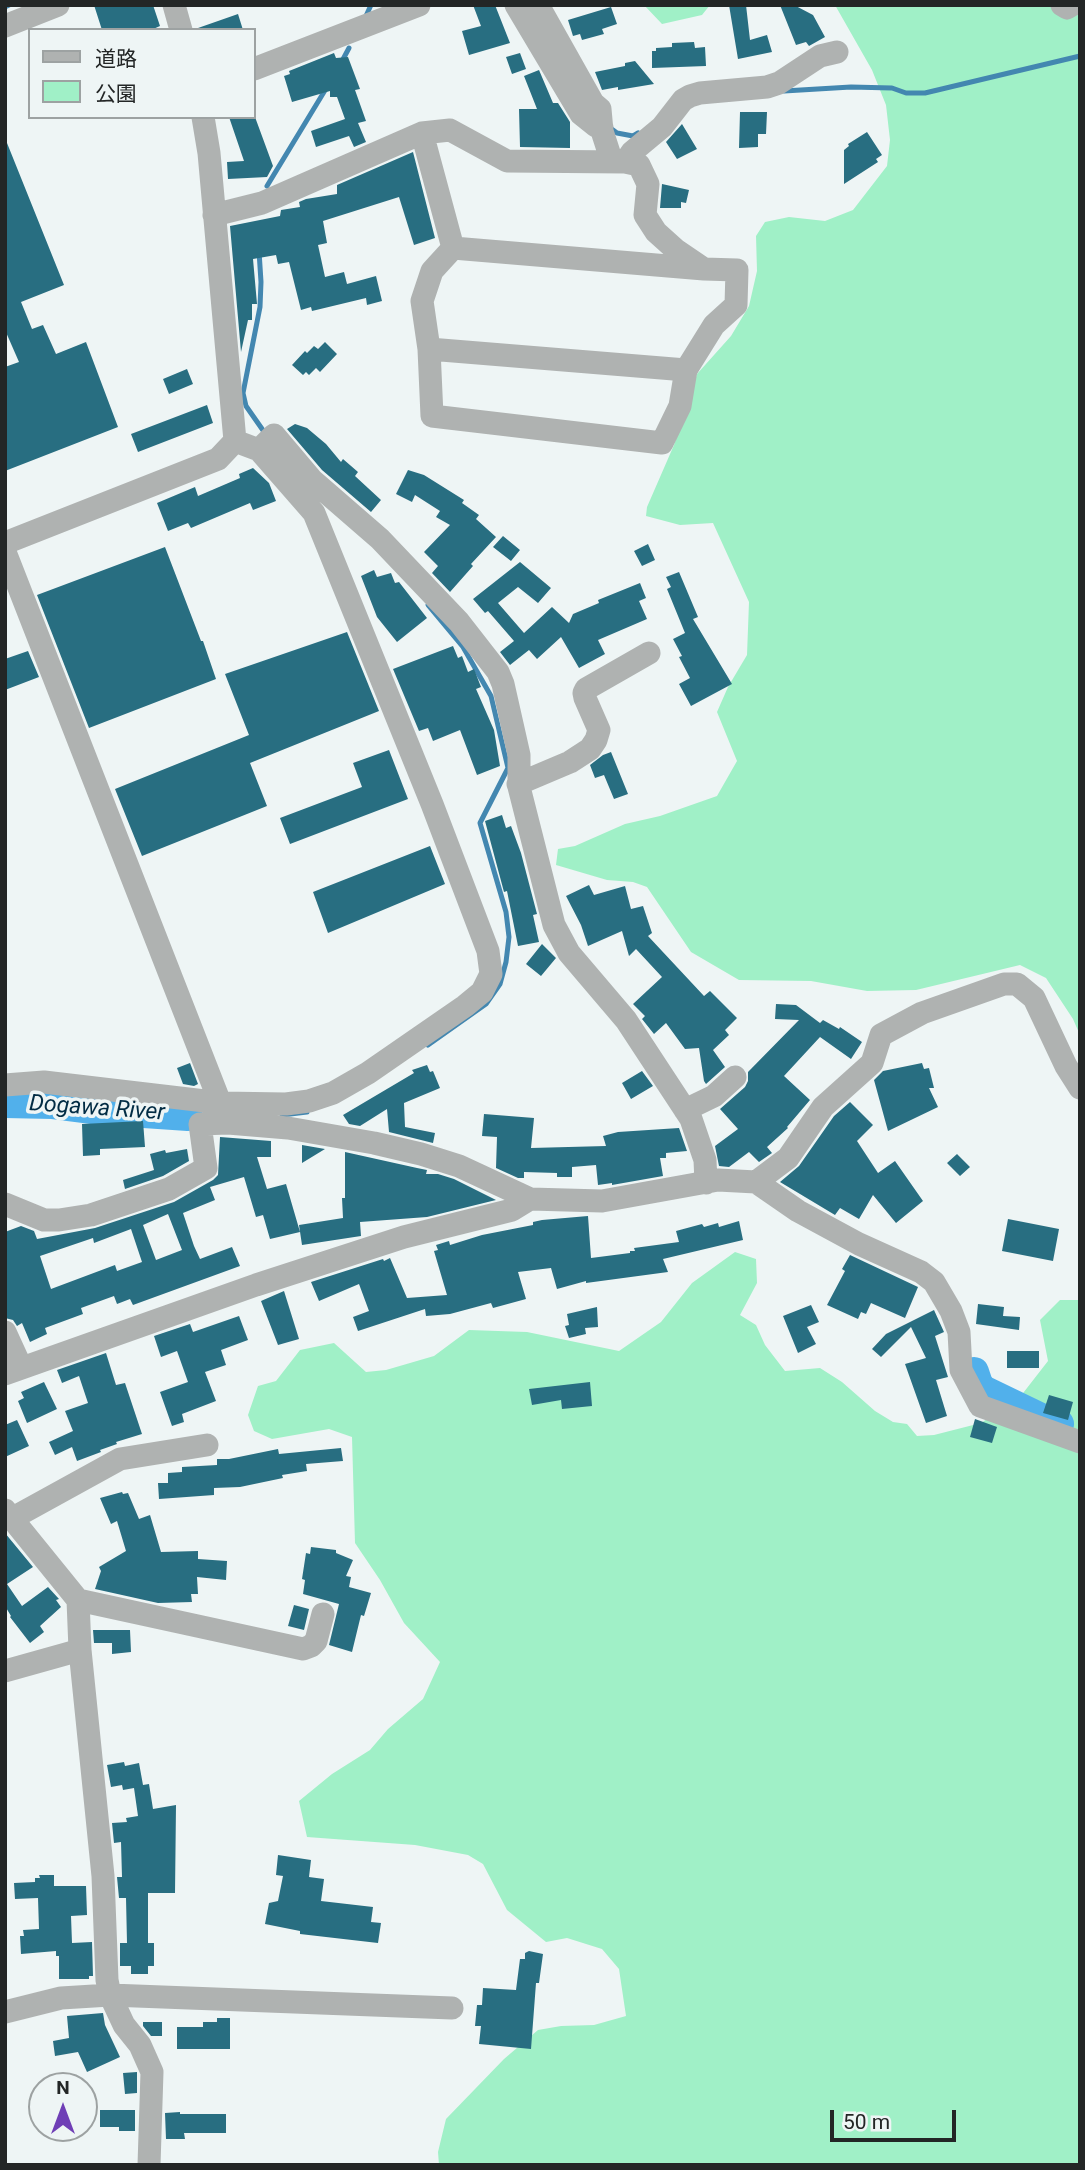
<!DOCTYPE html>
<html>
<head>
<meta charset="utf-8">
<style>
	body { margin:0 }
	#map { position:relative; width:1085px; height:2170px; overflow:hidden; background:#eef5f5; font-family:Roboto,"Noto Sans JP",sans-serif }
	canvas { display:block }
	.frame { position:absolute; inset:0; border:7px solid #232626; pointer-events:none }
	.legend { position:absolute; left:28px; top:28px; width:228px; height:91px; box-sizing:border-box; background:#eef5f5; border:2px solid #9da2a2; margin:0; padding:9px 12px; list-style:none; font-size:21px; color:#232626 }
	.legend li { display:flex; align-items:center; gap:14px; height:35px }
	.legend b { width:35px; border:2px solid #9da2a2 }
	.north { position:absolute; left:28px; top:2072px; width:70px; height:70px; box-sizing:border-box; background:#eef5f5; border:2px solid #9da2a2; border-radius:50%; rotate:0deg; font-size:19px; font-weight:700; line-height:28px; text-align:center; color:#232626 }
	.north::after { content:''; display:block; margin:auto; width:24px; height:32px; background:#6f3fb6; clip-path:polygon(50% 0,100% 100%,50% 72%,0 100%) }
	.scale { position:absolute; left:830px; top:2110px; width:126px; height:32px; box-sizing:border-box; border:4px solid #232626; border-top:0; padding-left:9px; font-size:21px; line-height:24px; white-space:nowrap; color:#232626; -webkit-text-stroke:5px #eef5f5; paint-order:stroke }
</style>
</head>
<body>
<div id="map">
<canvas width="1085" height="2170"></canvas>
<div class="frame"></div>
<ul class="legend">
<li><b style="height:9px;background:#afb2b1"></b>道路</li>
<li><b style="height:19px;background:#a0f0c7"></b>公園</li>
</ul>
<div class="north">N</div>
<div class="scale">50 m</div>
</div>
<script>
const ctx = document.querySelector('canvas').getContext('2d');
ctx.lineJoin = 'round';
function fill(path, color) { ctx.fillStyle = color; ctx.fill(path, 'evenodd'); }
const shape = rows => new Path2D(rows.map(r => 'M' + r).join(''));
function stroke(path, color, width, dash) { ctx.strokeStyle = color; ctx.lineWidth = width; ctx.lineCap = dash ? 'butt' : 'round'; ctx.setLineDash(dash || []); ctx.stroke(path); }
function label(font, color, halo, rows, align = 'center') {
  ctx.font = font + ' Roboto,sans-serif'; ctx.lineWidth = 7; ctx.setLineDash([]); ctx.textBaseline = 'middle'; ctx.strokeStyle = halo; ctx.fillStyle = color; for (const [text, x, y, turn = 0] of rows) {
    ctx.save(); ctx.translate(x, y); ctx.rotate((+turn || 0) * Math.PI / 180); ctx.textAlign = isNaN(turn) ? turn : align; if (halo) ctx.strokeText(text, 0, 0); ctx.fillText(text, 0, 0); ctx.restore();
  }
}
fill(shape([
	[644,5,710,5,702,15,662,24],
	[835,5,1080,5,1080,1035,1073,1019,1046,978,1020,965,916,990,867,991,811,981,739,980,691,952,647,887,633,882,607,880,556,865,558,849,575,846,625,824,660,816,717,796,737,761,717,712,728,687,747,655,749,602,713,523,680,525,646,516,647,507,674,445,697,374,731,336,749,306,757,271,756,236,765,222,789,217,825,221,853,210,887,166,890,140,886,105,872,70],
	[735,1252,756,1259,757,1283,740,1315,756,1325,765,1345,785,1371,820,1368,842,1382,875,1411,893,1422,907,1424,917,1436,934,1435,981,1423,1020,1397,1048,1361,1040,1320,1060,1300,1080,1300,1080,2165,439,2165,438,2152,446,2119,504,2059,538,2030,561,2026,594,2025,626,2016,619,1969,602,1949,567,1938,546,1942,507,1910,483,1864,468,1855,415,1845,307,1837,299,1801,332,1774,370,1750,388,1729,423,1699,440,1662,404,1623,380,1580,355,1543,352,1437,329,1429,272,1439,254,1431,248,1415,258,1386,276,1381,300,1350,334,1343,366,1372,386,1370,434,1356,469,1330,527,1332,619,1351,661,1322,692,1283]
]), '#a0f0c7');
stroke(shape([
	[5,7,9,5],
	[366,16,371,5],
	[341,63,349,48],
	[784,91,851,87,892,88,906,93,925,93,1080,56],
	[609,127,617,133,633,136,638,133],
	[267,186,327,87],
	[259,251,261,282,260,307,243,393,246,406,267,436],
	[428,605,463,647,491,696,508,768,480,823,506,912,509,937,506,962,500,984,486,1004,428,1045],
	[282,1115,307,1112]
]), '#4387b0', 5);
stroke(shape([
	[5,1103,53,1104,100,1110,188,1116],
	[974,1372,978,1384,983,1390,1041,1418,1059,1424]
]), '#51b0eb', 30);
fill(shape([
	[94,5,153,5,160,26,151,30,102,30],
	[473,5,495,5,510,43,469,55,462,31,481,26],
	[729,5,746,5,750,40,767,35,772,52,738,59],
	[780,5,794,5,813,15,825,37,809,46,806,42,796,45],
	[611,7,617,24,602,29,604,34,582,40,580,34,573,36,568,20],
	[238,14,243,30,198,30,198,28],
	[694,42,695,48,705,47,706,66,652,68,652,51,656,51,656,48,672,47,672,43],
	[334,53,336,58,348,57,360,89,355,90,366,121,358,123,366,142,354,147,349,136,316,147,311,131,345,119,337,97,330,97,330,91,292,102,284,76,290,74,289,71],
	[520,53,526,69,512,74,506,57],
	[635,61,654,84,618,90,618,87,602,90,595,72,625,66,625,63],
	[539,70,553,103,558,103,570,122,570,148,520,147,519,109,537,109,524,76],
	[740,112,767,112,766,134,758,134,758,147,739,148],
	[229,117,255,117,273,166,267,177,228,179,227,162,244,161],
	[682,124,697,149,677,159,666,142],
	[867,132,882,155,876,159,878,162,844,184,844,150,849,146,848,144],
	[5,138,64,285,21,302,32,329,43,325,56,354,86,342,118,427,5,471,5,367,19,362,5,330],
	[413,152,435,238,414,245,399,197,323,221,327,243,318,245,325,277,344,272,347,284,376,276,382,301,367,305,366,298,312,311,311,307,301,310,289,262,278,264,276,255,253,259,257,304,252,304,252,320,248,320,241,352,230,226,280,216,281,210,300,207,299,202,306,199,337,194,337,185],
	[662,184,689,190,686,203,681,202,681,208,660,208],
	[325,342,337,354,320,372,316,368,309,375,306,372,303,375,292,365,305,351,307,353,314,346,318,349],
	[187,369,193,384,169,394,163,379],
	[207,405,213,423,138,452,131,434],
	[295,424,307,428,326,444,341,462,343,459,358,472,355,476,381,500,371,512,322,470,287,429],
	[253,468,269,483,276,501,253,510,250,503,191,528,188,523,168,531,157,503,195,487,198,496,240,478,239,474],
	[408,470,424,475,464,500,462,503,479,515,476,519,496,537,471,564,473,566,450,592,432,573,438,566,424,552,450,525,436,517,440,511,415,495,412,502,396,494],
	[503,536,520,550,511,561,493,547],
	[648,544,655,560,642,566,634,551],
	[165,547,201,641,203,641,216,679,89,728,37,595],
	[520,562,551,588,538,603,518,587,498,603,524,633,552,607,569,623,573,614,599,603,598,600,640,583,646,598,639,601,647,619,598,640,605,654,579,668,561,637,537,659,529,650,510,665,500,652,514,641,488,611,485,613,473,599],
	[374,570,377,577,391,573,395,583,399,582,427,618,397,642,377,617,361,576],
	[679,572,698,617,693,619,732,684,691,706,679,684,690,678,679,657,682,656,673,639,685,633,667,589,671,587,666,577],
	[347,632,379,711,250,763,267,806,142,856,115,789,249,735,225,674],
	[453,646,458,658,462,656,468,672,474,669,481,687,476,689,494,730,500,766,477,775,460,730,433,741,428,728,419,731,393,669],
	[28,651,39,677,5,690,5,659],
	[389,750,408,799,290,844,280,818,362,787,353,763],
	[611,752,628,794,614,799,604,775,595,778,590,765,603,755],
	[502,815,506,828,511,826,521,853,537,914,533,915,539,942,518,946,507,891,504,892,485,821],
	[430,846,445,884,328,933,313,892],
	[589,885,594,895,625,886,631,909,643,906,652,933,648,936,704,996,710,991,737,1018,725,1030,729,1035,713,1050,725,1067,706,1084,704,1081,699,1048,685,1049,666,1023,654,1034,642,1019,645,1016,633,1004,662,977,636,949,629,956,622,931,588,946,581,925,566,896],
	[542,944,556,958,541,976,526,964],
	[776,1004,796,1005,820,1023,823,1020,839,1029,840,1027,862,1042,851,1059,820,1037,784,1076,810,1100,787,1127,788,1128,767,1147,772,1153,759,1162,749,1152,729,1167,719,1166,715,1146,738,1129,720,1109,745,1087,748,1081,748,1072,799,1020,775,1019],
	[190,1063,198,1084,194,1086,183,1084,177,1068],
	[922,1063,924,1069,929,1068,934,1088,929,1088,938,1107,888,1131,874,1080,883,1071],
	[427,1065,430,1072,433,1071,440,1088,404,1103,405,1127,435,1133,433,1143,389,1132,387,1109,360,1126,349,1124,343,1115,414,1073,412,1070],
	[642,1071,653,1086,631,1099,622,1083],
	[850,1102,873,1125,857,1141,878,1173,895,1161,923,1201,896,1223,873,1195,859,1219,840,1208,835,1215,780,1182,799,1166,834,1116],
	[484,1114,534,1118,531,1148,606,1146,603,1136,618,1132,679,1128,687,1151,666,1153,666,1158,660,1158,663,1176,612,1185,612,1183,598,1185,596,1165,572,1167,572,1177,557,1177,557,1173,524,1172,524,1178,518,1178,496,1168,497,1137,482,1136],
	[143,1121,145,1147,100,1149,100,1155,83,1156,82,1124],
	[220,1137,271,1141,271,1157,257,1157,267,1189,286,1184,300,1232,270,1239,263,1215,256,1217,244,1177,210,1187,215,1200,183,1213,194,1246,200,1259,232,1247,240,1266,133,1305,130,1299,117,1304,114,1296,81,1308,83,1314,45,1328,47,1334,30,1342,22,1323,17,1326,13,1320,5,1318,5,1232,21,1226,34,1231,37,1239,95,1228,174,1202,213,1180,218,1175],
	[168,1214,182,1250,156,1260,143,1225],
	[131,1229,142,1262,117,1271,115,1265,51,1289,40,1256,93,1238,94,1243],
	[302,1145,325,1149,302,1163],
	[187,1149,189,1161,163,1176,125,1189,123,1180,154,1170,150,1154,165,1150,166,1153],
	[345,1152,417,1168,427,1170,426,1174,438,1174,454,1179,496,1200,427,1217,360,1222,361,1236,302,1245,299,1225,343,1218,342,1198,345,1198],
	[957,1154,970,1167,960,1176,947,1163],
	[588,1216,591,1258,630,1253,630,1251,635,1251,634,1248,679,1242,676,1231,702,1224,704,1227,718,1223,719,1227,739,1221,743,1240,663,1259,668,1272,586,1283,586,1281,557,1289,551,1268,518,1272,526,1299,493,1308,491,1303,450,1314,426,1316,425,1309,358,1331,353,1317,369,1311,359,1284,319,1301,311,1282,383,1259,384,1261,390,1258,407,1298,447,1295,434,1251,438,1250,436,1245,449,1241,450,1245,482,1235,533,1225,533,1222,542,1220],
	[1008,1219,1059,1229,1053,1261,1002,1251],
	[850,1255,918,1287,905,1318,871,1303,866,1314,861,1312,858,1319,827,1305,845,1271,842,1269],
	[284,1291,299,1339,278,1345,261,1301],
	[978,1304,1004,1307,1003,1316,1020,1317,1019,1330,976,1324],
	[811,1305,819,1322,807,1327,816,1344,798,1353,783,1316],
	[597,1307,598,1327,585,1328,586,1334,569,1338,565,1326,569,1325,567,1314],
	[934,1310,944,1332,935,1336,948,1377,936,1380,947,1416,926,1423,905,1364,926,1358,911,1327,881,1357,872,1349,886,1334],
	[239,1316,248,1340,221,1350,226,1365,205,1372,216,1401,182,1414,184,1422,172,1426,160,1392,188,1382,177,1351,161,1357,154,1336,190,1324,193,1332],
	[1007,1351,1039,1351,1039,1368,1007,1368],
	[106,1353,116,1385,125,1383,142,1434,116,1442,117,1444,100,1450,101,1452,77,1461,72,1447,55,1455,49,1442,73,1431,65,1411,88,1403,79,1376,62,1383,57,1370],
	[44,1382,57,1409,27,1423,18,1401,24,1398,21,1392],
	[590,1382,592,1406,562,1409,561,1400,532,1405,529,1389],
	[1049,1395,1073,1402,1068,1420,1043,1413],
	[975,1419,997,1427,992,1443,970,1437],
	[17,1420,29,1446,5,1457,5,1425],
	[341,1448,343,1461,306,1464,307,1471,282,1475,283,1478,240,1487,214,1488,214,1495,159,1499,158,1483,168,1483,168,1473,182,1472,182,1467,217,1465,217,1459,229,1459,278,1449,279,1454],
	[122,1492,123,1494,128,1493,139,1519,150,1515,161,1552,198,1551,198,1559,227,1561,226,1580,197,1577,198,1594,191,1594,192,1602,158,1603,95,1589,101,1571,99,1567,126,1551,117,1521,111,1524,100,1498],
	[5,1533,33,1567,7,1584,22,1606,48,1587,59,1599,56,1600,61,1607,40,1626,44,1632,30,1643,10,1617,11,1616,5,1606],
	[311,1547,336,1550,336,1553,353,1560,346,1576,351,1577,349,1587,371,1593,364,1616,361,1615,352,1652,329,1645,339,1604,303,1594,305,1580,302,1579,306,1553,310,1554],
	[294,1605,309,1609,304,1630,288,1626],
	[93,1630,130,1630,131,1652,112,1654,112,1643,94,1643],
	[124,1762,125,1766,139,1763,143,1785,149,1784,153,1809,176,1805,175,1893,148,1893,148,1943,154,1943,154,1966,148,1966,148,1974,131,1974,131,1966,120,1966,120,1943,127,1943,126,1898,119,1898,117,1877,122,1877,121,1842,114,1843,112,1823,127,1822,126,1818,138,1816,134,1788,123,1790,122,1785,111,1787,107,1765],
	[278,1855,311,1860,309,1877,324,1879,321,1901,373,1907,371,1922,381,1923,378,1943,300,1934,300,1931,265,1924,269,1903,278,1901,283,1876,276,1875],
	[39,1875,54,1875,54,1886,86,1886,87,1915,71,1916,72,1943,92,1942,93,1976,89,1976,89,1979,59,1979,59,1956,56,1956,56,1951,21,1954,20,1936,24,1936,23,1930,39,1929,38,1898,15,1899,14,1883,35,1882,35,1878,40,1878],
	[529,1951,543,1954,539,1983,536,1983,531,2049,479,2044,481,2026,475,2026,477,2005,482,2005,483,1988,516,1990,520,1959,525,1959,525,1953],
	[103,2013,105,2025,120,2057,87,2072,78,2052,55,2056,53,2041,69,2038,67,2016],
	[217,2018,230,2018,230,2049,177,2049,177,2027,203,2027,203,2022,217,2022],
	[143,2022,162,2022,162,2036,151,2036,143,2026],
	[137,2072,137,2093,125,2094,123,2073],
	[100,2110,135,2110,135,2131,119,2131,119,2127,100,2127],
	[180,2112,180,2114,226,2114,226,2133,184,2133,185,2139,166,2139,165,2113]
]), '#286e81');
stroke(shape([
	[174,5,181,30],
	[516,5,581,114,596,126,602,127],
	[538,5,593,103,600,109,602,131,612,162],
	[1062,5,1067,8,1072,5],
	[5,26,58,5],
	[254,69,419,5],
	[625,162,632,152,662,127,683,100,690,96,700,93,767,87,779,83,820,56,837,52],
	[214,215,262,203,422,133,450,130,507,161,625,162,639,165,648,184,645,215,656,232,676,250,704,269,737,270,736,305,714,325,686,370,680,406,662,443,432,416,429,349,422,301,432,271,453,248,422,133],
	[453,248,704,269],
	[429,349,686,370],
	[259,450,274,435,312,480,380,539,459,622,498,672,503,684,519,755,519,787,554,925,569,953,626,1020,691,1119,705,1160,706,1183],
	[5,543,218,459,235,441,209,153,203,117],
	[5,552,228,1123,288,1128,374,1143,421,1154,459,1166,530,1199,602,1201,718,1180,756,1182,798,1211,859,1244,921,1272,934,1282,951,1311,959,1332,961,1370,980,1406,1080,1442],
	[518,784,570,762,590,749,596,740,599,730,585,698,584,693,586,689,649,653],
	[5,1085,44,1082,222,1103,286,1104,309,1101,333,1093,368,1073,465,1006,482,992,491,974,488,951,432,804,314,513,259,450,235,441],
	[685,1110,714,1096,735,1077],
	[756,1182,788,1158,823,1107,872,1063,881,1035,922,1013,1004,984,1017,984,1034,998,1066,1066,1080,1088],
	[5,1204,44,1220,59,1220,91,1215,169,1189,206,1168,200,1124,228,1123],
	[5,1332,21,1367],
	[5,1374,256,1285,404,1237,512,1210,530,1199],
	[5,1510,78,1600,80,1650,103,1876,107,1980,110,1995,124,2025,140,2045,152,2072,149,2165],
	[11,1519,120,1459,207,1445],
	[78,1600,303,1649,311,1646,316,1641,323,1614],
	[5,1671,80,1650],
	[5,2012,61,1998,110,1995,452,2008]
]), '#afb2b1', 23);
label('italic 23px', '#022c44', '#eef5f5', [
	["Dogawa River",97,1109,4]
]);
</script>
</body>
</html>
